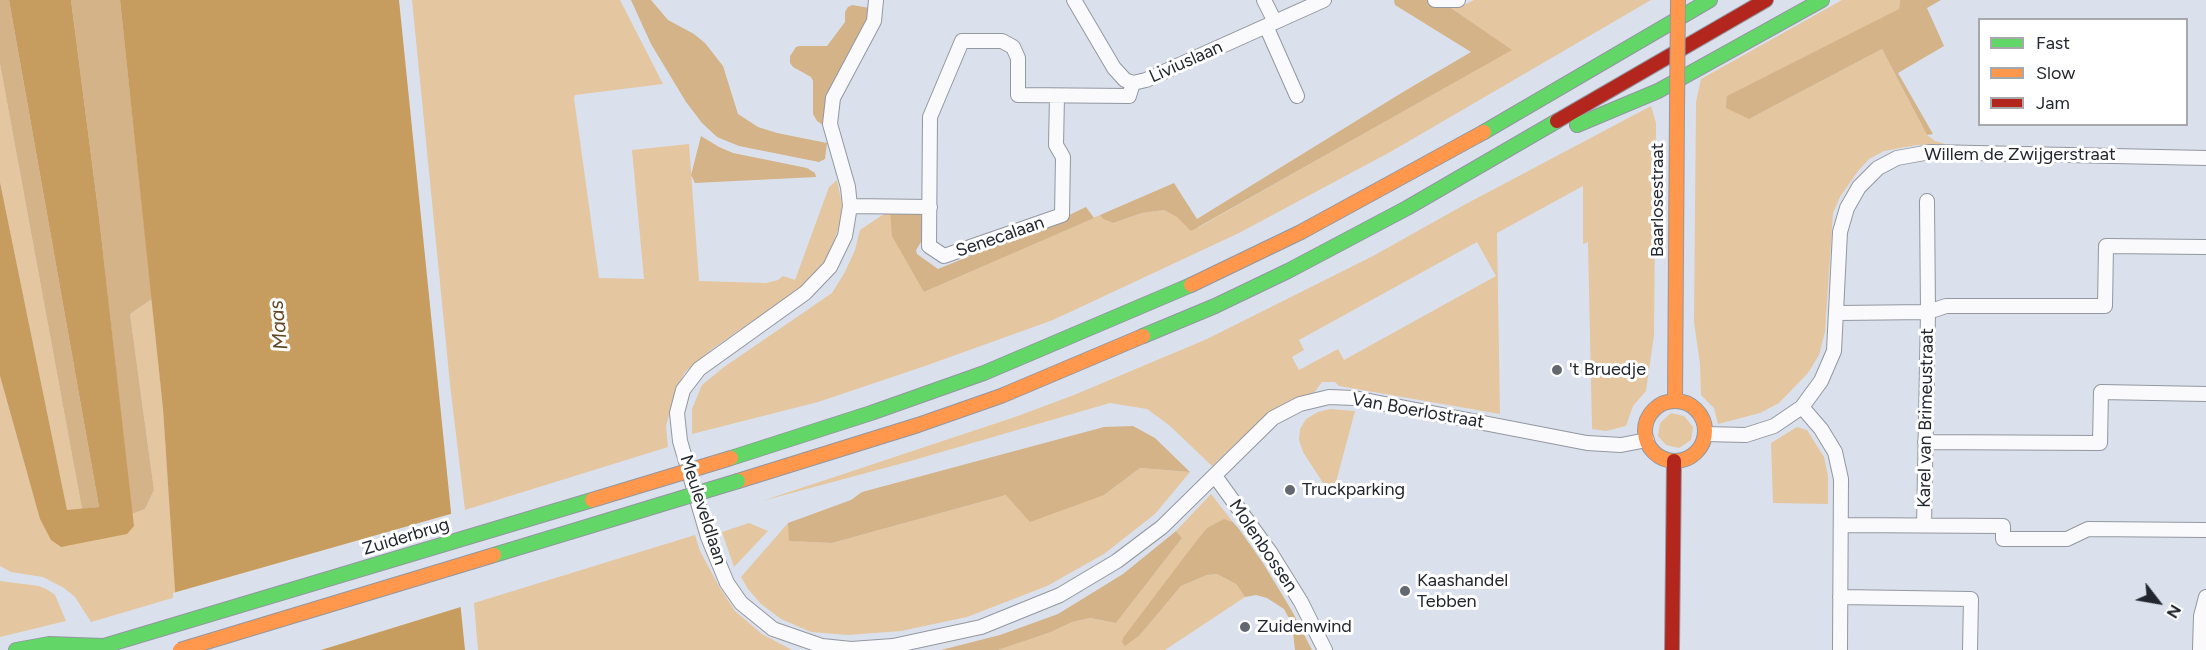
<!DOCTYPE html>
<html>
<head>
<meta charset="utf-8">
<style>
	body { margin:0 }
	#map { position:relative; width:2206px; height:650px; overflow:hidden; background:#dbe1ec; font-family:Figtree,sans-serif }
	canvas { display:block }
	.legend { position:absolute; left:1978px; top:18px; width:210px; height:108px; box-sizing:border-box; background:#fff; border:2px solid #a7a8ab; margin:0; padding:8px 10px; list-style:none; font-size:18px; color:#22262e }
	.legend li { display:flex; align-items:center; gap:12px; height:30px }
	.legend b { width:30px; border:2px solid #a7a8ab }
	.north { position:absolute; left:2128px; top:572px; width:60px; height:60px; -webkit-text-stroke:4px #fff; paint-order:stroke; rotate:121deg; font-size:16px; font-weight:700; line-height:24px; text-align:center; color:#22262e }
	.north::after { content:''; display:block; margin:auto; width:21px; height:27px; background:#22262e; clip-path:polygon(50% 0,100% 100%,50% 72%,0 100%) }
</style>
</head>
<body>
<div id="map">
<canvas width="2206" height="650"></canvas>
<ul class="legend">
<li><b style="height:8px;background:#63d668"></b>Fast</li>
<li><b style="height:8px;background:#ff974d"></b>Slow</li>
<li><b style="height:8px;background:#b3261e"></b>Jam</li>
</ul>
<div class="north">N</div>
</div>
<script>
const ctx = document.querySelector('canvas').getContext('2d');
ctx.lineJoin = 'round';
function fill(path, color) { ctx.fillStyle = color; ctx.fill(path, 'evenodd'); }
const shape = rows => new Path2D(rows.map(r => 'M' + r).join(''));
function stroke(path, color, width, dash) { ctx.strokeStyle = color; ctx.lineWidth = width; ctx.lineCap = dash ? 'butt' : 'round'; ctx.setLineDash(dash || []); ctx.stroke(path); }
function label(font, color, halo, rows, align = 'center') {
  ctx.font = font + ' Figtree,sans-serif'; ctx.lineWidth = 6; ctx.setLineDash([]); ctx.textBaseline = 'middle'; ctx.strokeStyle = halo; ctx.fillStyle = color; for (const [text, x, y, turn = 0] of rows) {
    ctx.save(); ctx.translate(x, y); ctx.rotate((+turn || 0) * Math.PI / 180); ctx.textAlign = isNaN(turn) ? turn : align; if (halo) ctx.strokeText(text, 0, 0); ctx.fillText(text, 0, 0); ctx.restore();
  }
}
fill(shape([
	[412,0,620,0,663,84,575,95,574,98,599,278,644,279,632,150,689,144,699,281,766,283,778,280,783,276,795,280,829,187,837,180,842,204,840,224,827,259,814,275,796,291,712,349,685,372,677,387,666,426,668,447,465,510,450,384],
	[1474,0,1651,0,1392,151,1239,233,1053,320,925,366,818,402,692,434,692,409,702,385,724,367,832,293,845,272,855,250,860,230,890,210,924,292,1100,215,1103,219,1113,223,1142,213,1164,210,1199,227,1511,50,1451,8,1466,4],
	[1842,0,1900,0,1899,9,1749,119,1882,49,1927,135,1935,141,1945,144,1917,145,1884,151,1869,159,1858,171,1840,197,1833,213,1825,332,1819,355,1808,373,1779,403,1760,413,1718,424,1714,408,1701,395,1700,364,1694,322,1696,102,1701,79],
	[0,64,82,509,67,511,0,182],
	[1651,106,1656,123,1654,335,1646,391,1633,406,1626,426,1606,431,1592,429,1588,242,1583,244,1583,186,1497,233,1500,414,1339,386,1335,382,1322,382,1314,393,1292,399,1269,412,1212,466,1169,425,1147,409,1110,403,907,462,762,501,1015,417,1074,395,1207,339,1373,256,1464,205],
	[1477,242,1496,276,1344,360,1338,349,1299,370,1292,357,1304,350,1299,340],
	[152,299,163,409,176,597,91,622,75,597,64,588,43,577,11,572,0,566,0,376,40,518,134,526,132,514,145,509,154,490,130,314],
	[1330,409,1355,411,1332,497,1303,452,1299,440,1300,429,1306,419,1318,412],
	[1671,413,1684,416,1693,427,1691,440,1679,448,1666,445,1658,436,1660,423],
	[1797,427,1807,430,1824,457,1828,476,1828,504,1773,503,1771,443],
	[1140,468,1190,472,1155,514,1104,554,1047,586,967,617,901,631,848,635,811,632,781,619,761,604,748,589,741,577,788,523,790,541,832,543,1006,495,1104,495],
	[1211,494,1233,522,1228,520,1194,544,1157,595,1140,635,1181,586,1207,575,1217,574,1236,584,1245,597,1165,650,998,650,1051,632,1072,622,1090,618,1116,623,1182,538,1176,531],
	[749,523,768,531,734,567,722,532],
	[695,535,700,551,720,588,735,611,762,634,792,650,478,650,474,603],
	[0,581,39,586,48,590,55,595,66,621,0,637]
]), '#e4c6a0');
fill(shape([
	[0,0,9,0,99,507,82,509,0,64],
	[71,0,120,0,152,299,130,314,154,490,145,509,132,514,99,217],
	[631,0,651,0,668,20,694,34,705,43,723,66,738,114,758,127,777,133,827,143,825,159,819,162,739,146,717,137,702,123,686,102,651,44],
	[1394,0,1427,0,1451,8,1512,50,1191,231,1177,217,1164,210,1142,213,1113,223,1103,219,1100,215,1174,183,1197,219,1403,92,1471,52,1395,5],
	[1900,0,1941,0,1927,8,1944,46,1898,73,1933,134,1927,135,1882,49,1749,119,1726,108,1727,96,1899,9],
	[852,5,870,8,870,10,827,128,817,121,813,114,813,81,811,77,793,67,790,63,790,56,796,47,799,46,827,46,845,22,845,12,848,7],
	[701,136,719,147,733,153,807,168,815,173,816,177,695,183,691,175],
	[1086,207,1094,218,924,292,892,236,890,210,923,213,923,239,916,250,917,254,938,269,1065,217],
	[1133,426,1155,438,1190,472,1140,468,1104,495,1030,522,1006,495,832,543,789,541,788,523,851,500,862,492,1104,427],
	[1224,519,1233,522,1239,529,1263,563,1292,611,1312,650,1295,650,1292,624,1284,609,1267,598,1256,595,1245,597,1236,584,1217,574,1207,575,1181,586,1140,635,1125,646,1122,642,1123,638,1194,544,1207,528],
	[1176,531,1182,538,1116,623,1090,618,1072,622,1051,632,998,650,941,650,1000,635,1058,614,1123,574]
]), '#d3b387');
fill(shape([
	[9,0,71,0,99,217,134,526,127,534,61,547,51,540,40,519,0,376,0,182,67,510,99,507],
	[120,0,399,0,465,650,179,650,163,409]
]), '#c79d5f');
fill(shape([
	[454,513,464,606,321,650,176,650,173,593]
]), '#dbe1ec');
const street = shape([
	[876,0,874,21,833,98,830,124,848,187,850,206,845,236,830,267,805,293,699,369,683,390,677,413,680,441,708,537,727,583,741,603,773,629,822,646,851,649,893,646,981,627,1060,595,1117,561,1162,527,1273,418,1300,404,1329,397,1354,398,1587,443,1621,445,1647,440],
	[1074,0,1114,68,1125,80,1133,83,1146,80,1324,0],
	[1264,0,1275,22],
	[1435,0,1458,0],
	[1266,26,1297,96],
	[1057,96,1056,145,1063,157,1062,215,944,256,929,246,930,117,962,41,1002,41,1013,47,1018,58,1018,95,1129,96,1133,83],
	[850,206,930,207],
	[1838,313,1928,312,1946,306,2105,306,2106,246,2206,247],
	[1802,407,1821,429,1835,452,1841,479,1840,650],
	[1705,434,1746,435,1774,426,1802,407,1821,381,1834,351,1840,232,1847,208,1859,187,1878,168,1897,158,1930,152,2206,158],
	[1925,442,2100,443,2101,392,2206,394],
	[1215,476,1270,552,1301,602,1325,650],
	[1841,525,2003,526,2003,539,2067,539,2088,529,2206,530],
	[1924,525,1928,312,1927,201],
	[1840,597,1971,599,1970,650],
	[2200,650,2201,616,2206,597]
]);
const fast = shape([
	[1577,125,1658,91,1822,0],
	[1484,132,1710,0],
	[1143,336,1215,306,1288,271,1407,208,1557,121],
	[731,458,871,413,984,373,1191,285],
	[16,650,49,644,104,646]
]);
const slow = shape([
	[1191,285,1301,232,1484,132],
	[1675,401,1677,109],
	'1645 431a30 30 0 1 1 60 0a30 30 0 1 1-60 0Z',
	[738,481,918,425,1001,396,1143,336]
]);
const jam = shape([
	[1557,121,1766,0],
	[1672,650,1674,461]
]);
stroke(street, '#9297a0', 16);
stroke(fast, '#9297a0', 16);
stroke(slow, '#9297a0', 16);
stroke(jam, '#9297a0', 16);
stroke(street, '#fafafc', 14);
stroke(fast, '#63d668', 14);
stroke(slow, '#ff974d', 14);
stroke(jam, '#b3261e', 14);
const fastBridge = shape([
	[494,555,738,481],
	[104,646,592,500]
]);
const slowBridge = shape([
	[1677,109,1678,0],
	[592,500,731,458],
	[180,650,494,555]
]);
stroke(fastBridge, '#9297a0', 16, []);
stroke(slowBridge, '#9297a0', 16, []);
stroke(fastBridge, '#63d668', 14);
stroke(slowBridge, '#ff974d', 14);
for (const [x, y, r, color] of [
	[1557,370,6,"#636770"],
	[1290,490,6,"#636770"],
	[1405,591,6,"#636770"],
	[1245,627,6,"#636770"]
]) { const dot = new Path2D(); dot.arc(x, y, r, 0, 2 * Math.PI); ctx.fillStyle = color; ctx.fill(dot); stroke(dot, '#fff', 2); }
label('18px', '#22262e', '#fff', [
	["Liviuslaan",1186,62,-24],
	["Willem de Zwijgerstraat",2020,155],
	["Baarlosestraat",1658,200,-90],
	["Senecalaan",1000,237,-19],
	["Van Boerlostraat",1418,411,10],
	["Karel van Brimeustraat",1926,418,-89],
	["Meuleveldlaan",703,510,72],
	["Zuiderbrug",406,537,-17],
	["Molenbossen",1263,546,56]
]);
label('18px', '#22262e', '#fff', [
	["'t Bruedje",1569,370],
	["Truckparking",1302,490],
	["Kaashandel",1417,581],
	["Tebben",1417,602],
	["Zuidenwind",1257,627]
], 'left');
label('italic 20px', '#604522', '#fff', [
	["Maas",279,325,-96]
]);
</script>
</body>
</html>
